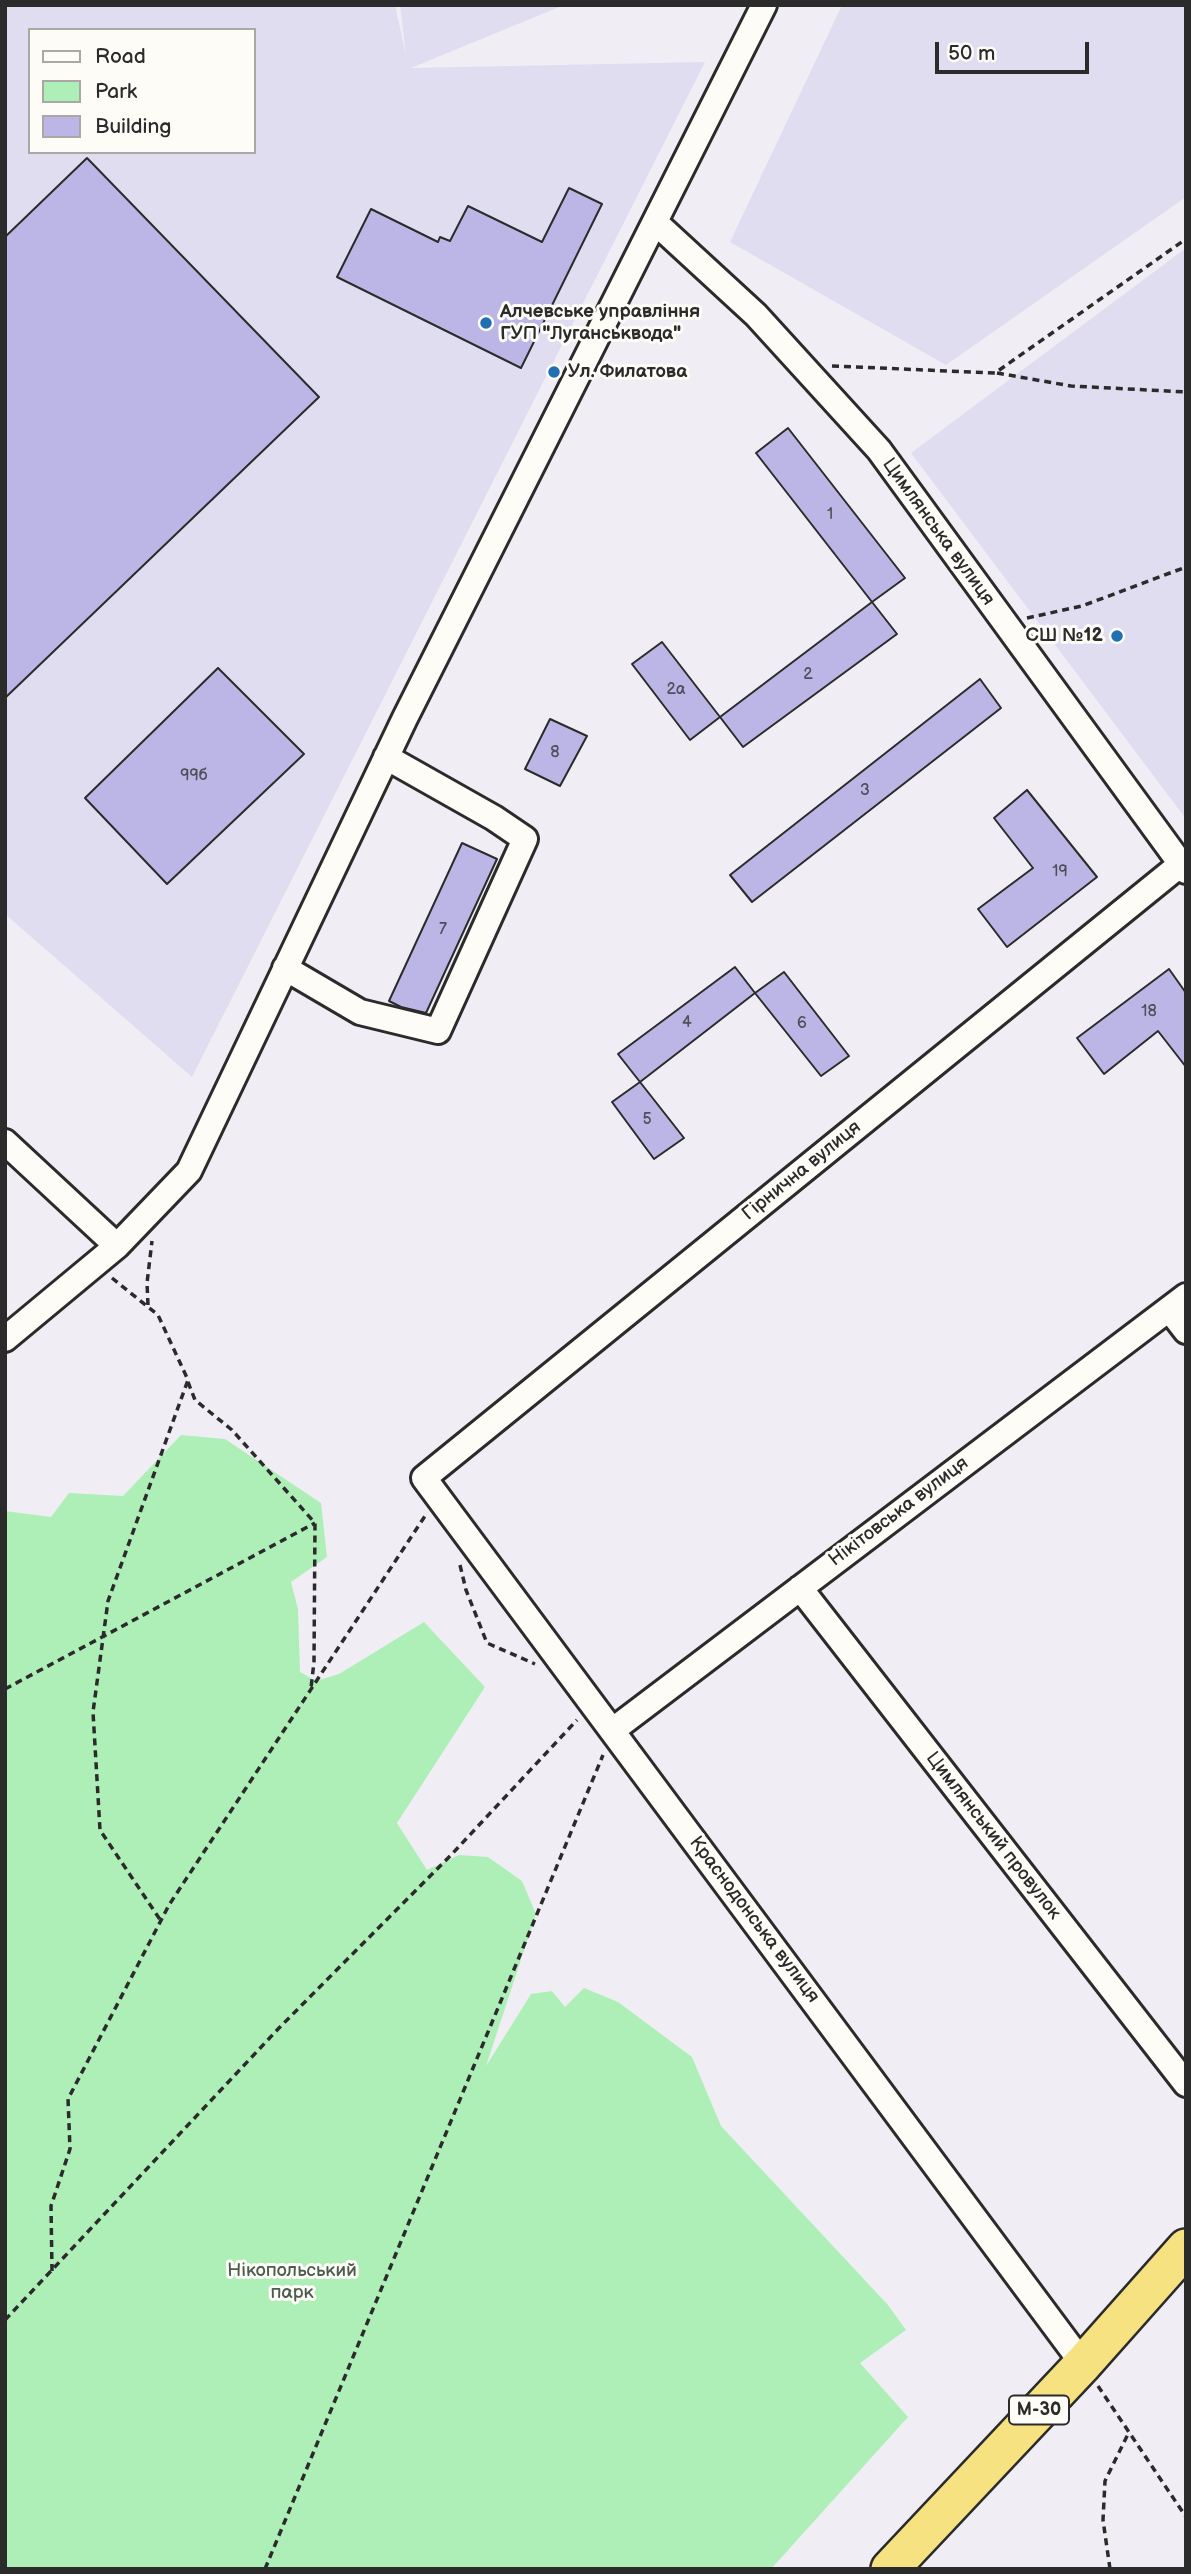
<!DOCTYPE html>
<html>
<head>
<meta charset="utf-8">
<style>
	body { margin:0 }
	#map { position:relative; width:1191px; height:2574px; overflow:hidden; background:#f0eef4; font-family:"Balsamiq Sans",sans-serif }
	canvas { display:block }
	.frame { position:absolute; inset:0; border:7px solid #2b2b2b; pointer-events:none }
	.legend { position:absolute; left:28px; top:28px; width:228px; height:126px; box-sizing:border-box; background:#fdfcf7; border:2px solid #a9a8a5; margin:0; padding:9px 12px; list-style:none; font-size:21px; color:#2b2b2b }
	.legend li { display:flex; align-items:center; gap:14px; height:35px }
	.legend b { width:35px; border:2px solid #a9a8a5 }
	.scale { position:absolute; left:935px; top:42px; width:154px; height:32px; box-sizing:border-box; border:4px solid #2b2b2b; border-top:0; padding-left:9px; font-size:21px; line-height:24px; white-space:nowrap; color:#2b2b2b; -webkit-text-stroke:5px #fdfcf7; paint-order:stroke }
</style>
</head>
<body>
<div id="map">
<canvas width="1191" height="2574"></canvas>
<div class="frame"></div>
<ul class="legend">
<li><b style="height:9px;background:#fdfcf7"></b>Road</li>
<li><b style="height:19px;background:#aeefb8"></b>Park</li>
<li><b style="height:19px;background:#bcb6e7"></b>Building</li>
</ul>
<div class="scale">50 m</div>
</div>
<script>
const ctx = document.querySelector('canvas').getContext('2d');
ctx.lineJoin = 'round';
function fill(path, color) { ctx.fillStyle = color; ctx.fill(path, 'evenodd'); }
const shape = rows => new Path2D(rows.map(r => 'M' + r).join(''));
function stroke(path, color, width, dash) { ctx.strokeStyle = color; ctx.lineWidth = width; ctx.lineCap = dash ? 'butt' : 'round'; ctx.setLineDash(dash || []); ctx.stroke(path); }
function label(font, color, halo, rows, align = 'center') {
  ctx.font = font + ' "Balsamiq Sans",sans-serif'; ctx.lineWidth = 6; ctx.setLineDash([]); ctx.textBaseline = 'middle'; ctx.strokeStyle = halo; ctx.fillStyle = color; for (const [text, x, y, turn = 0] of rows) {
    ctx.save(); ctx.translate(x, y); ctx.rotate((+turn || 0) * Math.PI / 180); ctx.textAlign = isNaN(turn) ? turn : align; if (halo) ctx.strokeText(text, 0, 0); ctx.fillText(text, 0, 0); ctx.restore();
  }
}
fill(shape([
	[5,5,395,5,406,55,400,5,564,5,411,68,705,62,192,1077,5,914],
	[30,30,254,30,254,152,30,152],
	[842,5,1186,5,1186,197,946,365,730,242],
	[1186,248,1186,819,911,453]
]), '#e0ddf0');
fill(shape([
	[181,1435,225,1439,321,1503,327,1557,291,1582,298,1609,300,1672,316,1681,339,1674,424,1622,485,1687,397,1823,427,1870,459,1855,488,1857,522,1881,536,1914,486,2066,531,1994,552,1991,565,2007,584,1988,618,2002,692,2057,721,2126,888,2305,906,2330,860,2363,908,2417,771,2569,5,2569,5,1511,51,1517,69,1493,123,1496]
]), '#aeefb8');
const building = shape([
	[87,158,319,397,5,698,5,237,87,158],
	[569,188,602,204,521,368,337,277,371,209,438,242,440,237,450,241,468,206,542,242,569,188],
	[788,428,905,578,872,602,756,453,788,428],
	[872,602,897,634,743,747,720,717,872,602],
	[662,642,720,717,690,740,632,664,662,642],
	[218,668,304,754,167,884,85,798,218,668],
	[980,679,1001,708,752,902,730,875,980,679],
	[550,719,587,736,560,786,525,769,550,719],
	[1027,790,1097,877,1007,947,978,909,1033,868,994,818,1027,790],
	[462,843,497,859,426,1013,401,1007,389,1001,462,843],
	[735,967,755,993,640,1082,618,1054,735,967],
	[1169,969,1186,993,1186,1067,1158,1031,1104,1074,1077,1038,1169,969],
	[784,972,849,1056,821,1076,755,993,784,972],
	[640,1082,684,1138,654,1159,612,1102,640,1082]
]);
fill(building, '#bcb6e7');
stroke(building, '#2b2b2b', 2);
const minor = shape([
	[656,223,756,315,879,450,1186,871],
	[285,968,360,1012,438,1031,525,839,494,818,386,757],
	[5,1142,117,1246],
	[1169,1309,1186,1331],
	[5,1339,117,1246,189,1171,405,718,764,5],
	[800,1588,1186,2084],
	[613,1730,1186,1296],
	[1083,2364,424,1478,1181,864]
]);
const highway = shape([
	[890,2569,1083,2364,1186,2248]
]);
stroke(minor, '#2b2b2b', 30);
stroke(highway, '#2b2b2b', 42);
stroke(shape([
	[832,366,995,373,1186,239],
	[997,373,1071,386,1186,392],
	[1027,618,1082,606,1186,567],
	[112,1278,158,1315,188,1380,108,1601,93,1712,100,1830,161,1921],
	[148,1305,147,1283,152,1241],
	[188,1382,195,1400,232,1430,315,1523,314,1662,311,1688],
	[460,1565,466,1590,487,1643,535,1664],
	[5,1689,315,1523],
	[52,2271,51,2206,70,2149,68,2099,169,1905,425,1516],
	[5,2320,279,2028,452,1854,577,1720],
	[1098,2386,1186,2517],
	[265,2569,603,1755],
	[1110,2569,1103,2520,1105,2481,1129,2432]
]), '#2b2b2b', 3.5, [7, 5]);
stroke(minor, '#fdfcf7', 24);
stroke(highway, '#f7e281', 37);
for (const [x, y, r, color] of [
	[486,323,7,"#1f6fb2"],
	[554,372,7,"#1f6fb2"],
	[1117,636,7,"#1f6fb2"]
]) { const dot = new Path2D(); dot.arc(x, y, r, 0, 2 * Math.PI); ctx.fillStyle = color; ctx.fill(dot); stroke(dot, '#fdfcf7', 2.5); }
label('16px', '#4f4e5a', null, [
	["1",830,515],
	["2",808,675],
	["2а",676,690],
	["8",555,753],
	["99б",194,776],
	["3",865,791],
	["19",1060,872],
	["7",443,930],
	["18",1149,1012],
	["4",687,1023],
	["6",802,1024],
	["5",647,1120]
]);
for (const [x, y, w] of [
	[1039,2410,60]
]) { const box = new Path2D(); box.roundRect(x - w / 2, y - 14.5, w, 29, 5); ctx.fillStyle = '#fdfcf7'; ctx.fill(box); stroke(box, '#2b2b2b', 2); }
label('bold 18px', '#2b2b2b', null, [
	["М-30",1039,2410]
]);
label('bold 19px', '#2b2b2b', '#fdfcf7', [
	["Алчевське управління",500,312],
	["ГУП \"Луганськвода\"",500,334],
	["Ул. Филатова",568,372],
	["СШ №12",1103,636,"right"]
], 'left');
label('19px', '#2b2b2b', '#fdfcf7', [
	["Цимлянська вулиця",938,532,54],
	["Гірнична вулиця",802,1171,-39],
	["Нікітовська вулиця",899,1512,-37],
	["Цимлянський провулок",993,1836,52],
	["Краснодонська вулиця",754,1920,53]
]);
label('19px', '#4c5c4e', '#fdfcf7', [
	["Нікопольський",292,2271],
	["парк",292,2293]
]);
</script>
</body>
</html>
